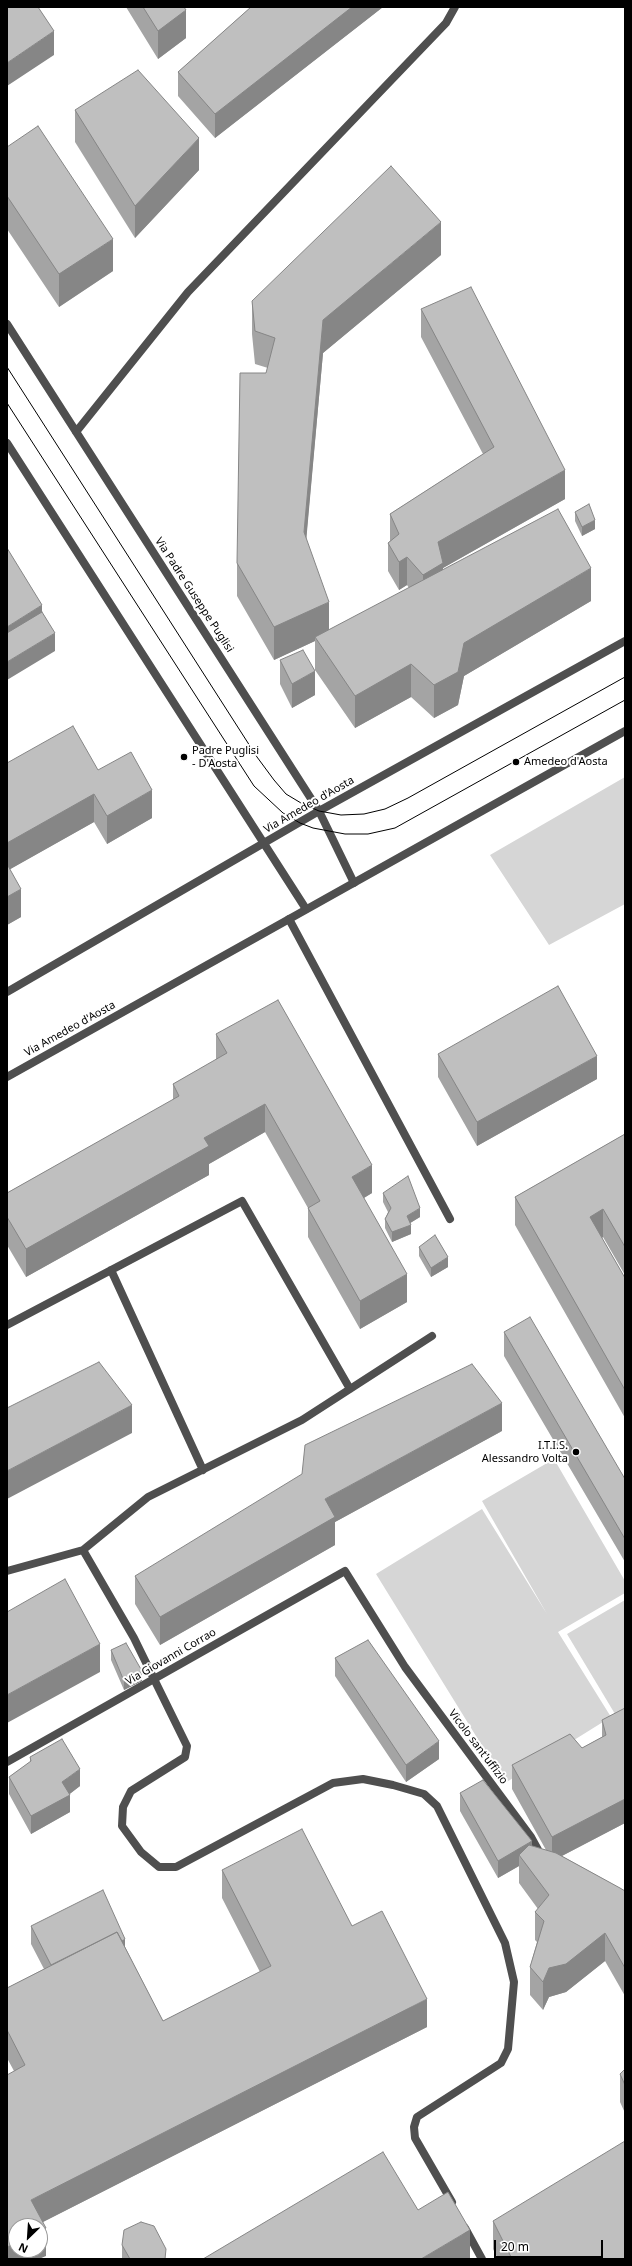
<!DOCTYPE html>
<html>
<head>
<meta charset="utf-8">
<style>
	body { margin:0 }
	#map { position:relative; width:632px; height:2266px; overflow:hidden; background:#fff; font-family:"Noto Sans",sans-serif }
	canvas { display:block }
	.frame { position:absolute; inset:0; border:8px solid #000; pointer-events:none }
	.north { position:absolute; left:8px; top:2218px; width:40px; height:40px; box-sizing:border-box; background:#fff; border:1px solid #999; border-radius:50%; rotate:205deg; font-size:11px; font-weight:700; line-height:16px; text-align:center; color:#000 }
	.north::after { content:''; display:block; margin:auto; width:14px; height:18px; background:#000; clip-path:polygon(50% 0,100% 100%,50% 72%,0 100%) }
	.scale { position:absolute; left:494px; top:2240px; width:109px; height:18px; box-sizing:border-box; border:2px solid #000; border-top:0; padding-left:5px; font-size:12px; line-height:14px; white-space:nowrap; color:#000; -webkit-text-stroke:3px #fff; paint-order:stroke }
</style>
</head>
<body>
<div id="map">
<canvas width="632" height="2266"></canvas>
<div class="frame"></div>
<div class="north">N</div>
<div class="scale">20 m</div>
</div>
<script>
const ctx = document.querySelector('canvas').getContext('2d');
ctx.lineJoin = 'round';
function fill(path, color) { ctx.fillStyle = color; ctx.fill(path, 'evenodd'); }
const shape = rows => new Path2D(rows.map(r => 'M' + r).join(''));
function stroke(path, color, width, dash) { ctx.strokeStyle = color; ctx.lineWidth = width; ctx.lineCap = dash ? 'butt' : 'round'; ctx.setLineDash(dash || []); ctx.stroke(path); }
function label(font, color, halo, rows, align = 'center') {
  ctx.font = font + ' "Noto Sans",sans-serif'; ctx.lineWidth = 4; ctx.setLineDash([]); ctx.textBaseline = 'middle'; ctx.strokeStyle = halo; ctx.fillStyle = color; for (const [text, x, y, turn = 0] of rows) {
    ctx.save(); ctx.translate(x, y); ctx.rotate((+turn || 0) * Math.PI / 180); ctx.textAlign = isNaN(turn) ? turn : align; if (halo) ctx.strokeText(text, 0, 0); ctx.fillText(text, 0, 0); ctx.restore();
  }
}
fill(shape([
	[625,777,625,904,549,945,490,855],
	[554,1459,625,1581,625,1593,558,1632,611,1717,505,1783,376,1574,482,1509,547,1614,482,1501],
	[625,1600,625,1708,615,1714,567,1634]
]), '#d6d6d6');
stroke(shape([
	[154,1679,187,1746,185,1757,131,1791,123,1807,122,1826,141,1852,159,1867,176,1867,333,1783,363,1779,393,1785,424,1794,437,1806,505,1943,514,1982,508,2049,501,2063,417,2117,414,2127,415,2138,452,2202],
	[465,2228,482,2259]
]), '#4f4f4f', 8);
stroke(shape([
	[7,324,319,811,354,883],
	[76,432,188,292,446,23,455,7],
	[7,443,306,909],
	[289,919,450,1219],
	[111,1270,203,1470],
	[7,1325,242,1201,350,1389],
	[83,1550,134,1638,154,1679],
	[7,1571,83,1550,148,1497,302,1420,432,1336],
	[7,1762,345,1571,405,1667,531,1837,542,1857]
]), '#4f4f4f', 8);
stroke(shape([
	[7,992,319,811,625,641],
	[7,1077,625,731]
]), '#4f4f4f', 8);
stroke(shape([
	[7,367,257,757,274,780,286,794,301,803,319,811,341,815,364,814,385,809,408,798,625,677],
	[7,403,254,786,283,813,300,823,313,828,345,834,368,834,395,828,625,700]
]), '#000', 1);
fill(shape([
	[126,7,184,7,186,38,158,59],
	[251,7,383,7,215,138,178,96,178,72],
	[75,110,199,170,135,238,75,142],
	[7,147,113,271,59,307,7,229],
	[441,255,323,353,306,539,329,630,409,588,407,585,399,590,388,571,388,543,390,541,390,514,483,454,421,337,421,309,565,499,443,568,443,570,591,601,464,676,458,705,434,718,411,697,355,728,315,670,315,641,274,660,237,596,237,563,268,368,255,364,252,334,252,301],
	[575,512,595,529,582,536,575,521],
	[280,660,315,695,292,708,280,684],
	[7,763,98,770,152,818,107,844,94,822,10,869,21,917,7,925],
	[216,1034,372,1193,364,1198,407,1302,360,1329,308,1237,308,1208,265,1132,209,1164,209,1175,26,1277,7,1245,7,1193,173,1100,173,1084,216,1060],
	[438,1054,597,1079,477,1146,438,1077],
	[625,1134,625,1275,603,1237,602,1238,625,1278,625,1418,515,1225,515,1197],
	[383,1193,420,1217,410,1223,411,1234,392,1242,385,1228,385,1219,388,1212,383,1202],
	[419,1247,448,1267,431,1277,419,1256],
	[504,1332,625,1479,625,1562,504,1356],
	[502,1431,335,1522,335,1545,160,1645,135,1604,135,1576],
	[111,1650,142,1681,124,1690,111,1660],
	[335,1658,439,1759,406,1782,335,1676],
	[625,1708,625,1823,562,1856,625,1891,625,1996,605,1961,566,1992,549,1997,543,2010,530,1995,530,1967,537,1942,535,1940,535,1912,538,1909,519,1883,519,1866,498,1878,460,1811,460,1793,532,1846,546,1850,512,1789,512,1765,582,1748,602,1737,602,1720],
	[30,1757,80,1786,69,1794,70,1812,31,1834,9,1794,9,1777,30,1762],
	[222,1870,352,1926,427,2027,43,2222,46,2256,14,2071,7,2058,7,1988,44,1969,31,1944,31,1926,125,1947,163,2021,260,1972,222,1898],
	[625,2069,625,2113,620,2102,620,2074],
	[493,2221,625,2259,498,2259,493,2249],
	[122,2245,166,2259,122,2259]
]), '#a4a4a4');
fill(shape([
	[352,7,383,7,215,138,215,114],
	[186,10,186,38,158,59,158,31],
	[54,31,54,55,7,86,7,63],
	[199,138,199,170,135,238,135,206],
	[441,222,441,255,323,353,304,565,304,532,323,320],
	[113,239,113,271,59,307,59,274],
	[565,470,565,499,443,568,443,591,423,603,423,575,438,542],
	[595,520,595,529,582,536,582,527],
	[407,557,407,585,399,590,399,562],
	[591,568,591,601,464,676,458,705,434,718,434,685,464,643],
	[329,602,329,635,315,637,315,641,274,660,274,627],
	[42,605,42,629,7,651,7,627],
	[55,633,55,651,7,680,7,662],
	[411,664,411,697,355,728,355,696],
	[315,671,315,695,292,708,292,684],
	[152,790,152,818,107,844,107,816],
	[94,794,94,822,7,871,7,843],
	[21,889,21,917,7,925,7,897],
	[597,1056,597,1079,477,1146,477,1122],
	[265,1104,265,1132,209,1164,209,1175,26,1277,26,1249,204,1138],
	[372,1165,372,1193,352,1205,352,1177],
	[420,1208,420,1217,407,1225,407,1216],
	[603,1209,603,1237,590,1245,590,1217],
	[411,1225,411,1234,392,1242,392,1232],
	[448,1257,448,1267,431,1277,431,1268],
	[407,1274,407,1302,360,1329,360,1301],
	[502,1403,502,1431,335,1522,335,1545,160,1645,160,1617,325,1499],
	[132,1405,132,1433,7,1499,7,1471],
	[100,1644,100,1672,7,1723,7,1695],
	[142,1671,142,1681,124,1690,124,1681],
	[439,1741,439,1759,406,1782,406,1765],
	[80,1769,80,1786,66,1797,70,1795,70,1812,31,1834,31,1816,62,1782],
	[625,1799,625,1823,552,1861,552,1837],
	[532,1841,532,1859,519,1855,519,1866,498,1878,498,1861],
	[605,1933,605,1961,566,1992,549,1997,543,2010,543,1982,549,1968],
	[125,1939,125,1956,56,1974],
	[427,1999,427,2027,35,2226,31,2200],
	[46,2228,46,2256,39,2259,7,2259,7,2247,16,2243,16,2250,40,2250,40,2231],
	[470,2230,470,2258,468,2259,421,2259]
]), '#868686');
const building = shape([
	[7,7,38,7,54,31,7,63,7,7],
	[143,7,184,7,186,10,158,31,143,7],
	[251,7,352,7,215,114,178,72,251,7],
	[138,70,199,138,135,206,75,110,138,70],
	[38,126,113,239,59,274,7,196,7,147,38,126],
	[391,166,441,222,323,320,304,532,329,602,274,627,237,563,240,373,266,373,275,338,255,331,252,301,391,166],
	[471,287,565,470,438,542,443,563,423,575,407,557,399,562,388,543,399,534,390,514,494,447,421,309,471,287],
	[589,504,595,520,582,527,575,512,589,504],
	[558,509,591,568,464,643,458,672,434,685,411,664,355,696,315,637,558,509],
	[7,548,42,605,7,627,7,548],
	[42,612,55,633,7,662,7,633,42,612],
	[303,650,315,671,292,684,280,660,303,650],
	[73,726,98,770,131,752,152,790,107,816,94,794,7,843,7,763,73,726],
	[7,864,21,889,7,897,7,864],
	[558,986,597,1056,477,1122,438,1054,558,986],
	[278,1000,372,1165,352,1177,407,1274,360,1301,308,1208,320,1201,265,1104,204,1138,209,1146,26,1249,7,1217,7,1193,179,1096,173,1084,227,1053,216,1034,278,1000],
	[625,1134,625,1247,603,1209,590,1217,625,1278,625,1390,515,1197,625,1134],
	[408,1176,420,1208,407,1216,411,1225,392,1232,385,1219,391,1208,383,1193,408,1176],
	[435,1235,448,1257,431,1268,419,1247,435,1235],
	[530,1317,625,1479,625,1539,504,1332,530,1317],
	[99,1362,132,1405,7,1471,7,1408,99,1362],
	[472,1364,502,1403,325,1499,335,1517,160,1617,135,1576,302,1474,305,1445,472,1364],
	[65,1579,100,1644,7,1695,7,1612,65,1579],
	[368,1640,439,1741,406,1765,335,1658,368,1640],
	[126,1643,142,1671,124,1681,111,1650,126,1643],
	[625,1708,625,1799,552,1837,512,1765,570,1734,582,1748,606,1735,602,1720,625,1708],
	[62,1739,80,1769,62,1782,70,1795,31,1816,9,1777,31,1761,30,1757,62,1739],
	[483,1780,532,1841,498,1861,460,1793,483,1780],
	[302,1829,352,1926,382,1911,427,1999,31,2200,46,2228,40,2231,40,2226,16,2226,16,2243,7,2247,7,2075,25,2065,7,2030,7,1988,117,1932,163,2021,271,1966,222,1870,302,1829],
	[529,1845,556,1853,620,1888,625,1891,625,1968,605,1933,566,1964,549,1968,543,1982,530,1967,544,1921,535,1912,549,1895,519,1855,529,1845],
	[103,1890,125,1939,122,1941,117,1932,51,1965,31,1926,103,1890],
	[625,2069,625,2085,620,2074,625,2069],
	[625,2141,625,2259,512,2259,493,2221,625,2141],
	[383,2152,418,2210,448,2192,470,2230,421,2259,203,2259,383,2152],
	[141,2222,154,2226,166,2249,165,2259,130,2259,122,2245,124,2230,141,2222]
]);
fill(building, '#bfbfbf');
stroke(building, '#868686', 1);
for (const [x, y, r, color] of [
	[184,757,4,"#000"],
	[516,762,4,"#000"],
	[576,1452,4,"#000"]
]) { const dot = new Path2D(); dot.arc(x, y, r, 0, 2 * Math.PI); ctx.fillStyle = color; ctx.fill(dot); stroke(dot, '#fff', 1.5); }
label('11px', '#000', '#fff', [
	["Via Padre Guseppe Puglisi",194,595,57],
	["Via Amedeo d'Aosta",309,805,-30],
	["Via Amedeo d'Aosta",70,1029,-29],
	["Via Giovanni Corrao",171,1657,-30],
	["Vicolo sant'uffizio",478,1747,53]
]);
label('11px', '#000', '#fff', [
	["Padre Puglisi",192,751],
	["- D'Aosta",192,764],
	["Amedeo d'Aosta",524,762],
	["I.T.I.S.",568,1446,"right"],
	["Alessandro Volta",568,1459,"right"]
], 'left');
</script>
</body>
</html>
